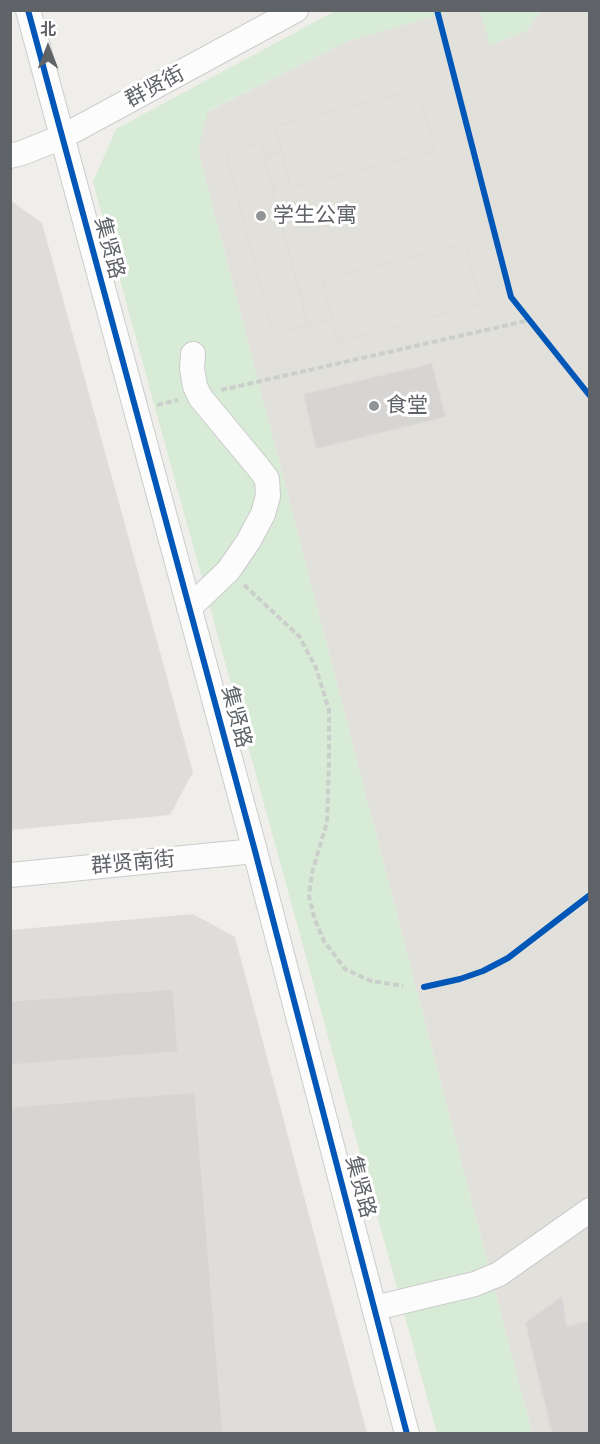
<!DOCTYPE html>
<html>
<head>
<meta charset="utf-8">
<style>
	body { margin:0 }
	#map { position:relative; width:600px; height:1444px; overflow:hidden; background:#efeeea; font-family:Montserrat,"Noto Sans SC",sans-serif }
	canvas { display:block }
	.frame { position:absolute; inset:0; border:12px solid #5f6368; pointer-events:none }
	.north { position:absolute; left:18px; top:18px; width:60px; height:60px; -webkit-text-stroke:4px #fff; paint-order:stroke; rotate:0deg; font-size:16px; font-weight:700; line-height:24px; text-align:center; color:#5f6368 }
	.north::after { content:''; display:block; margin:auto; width:21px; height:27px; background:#5f6368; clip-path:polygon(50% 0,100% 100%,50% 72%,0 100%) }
</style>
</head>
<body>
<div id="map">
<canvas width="600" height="1444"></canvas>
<div class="frame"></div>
<div class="north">北</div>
</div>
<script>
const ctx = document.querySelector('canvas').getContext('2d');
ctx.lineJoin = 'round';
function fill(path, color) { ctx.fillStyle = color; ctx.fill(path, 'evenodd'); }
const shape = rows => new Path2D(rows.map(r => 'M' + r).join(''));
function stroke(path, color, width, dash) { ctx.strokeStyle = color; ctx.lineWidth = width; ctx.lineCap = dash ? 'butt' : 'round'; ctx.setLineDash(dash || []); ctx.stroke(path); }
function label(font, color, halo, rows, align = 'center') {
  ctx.font = font + ' Montserrat,"Noto Sans SC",sans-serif'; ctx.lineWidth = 6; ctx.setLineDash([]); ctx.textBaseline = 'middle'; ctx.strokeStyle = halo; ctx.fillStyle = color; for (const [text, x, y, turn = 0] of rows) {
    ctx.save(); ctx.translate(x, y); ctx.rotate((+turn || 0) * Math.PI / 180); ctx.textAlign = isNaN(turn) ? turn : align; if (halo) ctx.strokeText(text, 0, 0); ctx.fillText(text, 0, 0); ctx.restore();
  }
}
fill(shape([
	[10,200,42,223,193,772,170,815,11,830],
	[193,914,235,937,367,1433,11,1434,11,930]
]), '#dfddda');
fill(shape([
	[480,10,490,45,527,31,540,11,589,11,589,1433,532,1433,198,150,207,112,348,41,452,11]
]), '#e2e0da');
fill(shape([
	[335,11,452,11,348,41,208,111,198,150,532,1433,437,1433,93,182,116,129],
	[480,11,480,10,540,11,527,31,490,45]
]), '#d8ebd6');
const building = shape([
	[418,89,435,151,291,188,275,126,418,89],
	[418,89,435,151,291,188,290,183,272,187,299,292,324,286,322,280,465,243,481,304,338,342,332,319,273,334,226,152,261,143,264,156,282,151,275,126,418,89],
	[261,143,308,325,273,334,226,152,261,143],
	[282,151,290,183,272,187,264,156,282,151],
	[465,243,481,304,338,342,322,280,465,243],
	[324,286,332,319,308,325,299,292,324,286],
	[432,363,446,417,316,449,303,394,432,363],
	[173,989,178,1052,10,1065,10,1001,173,989],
	[195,1092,223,1434,10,1434,10,1107,195,1092],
	[562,1296,567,1326,590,1320,590,1434,552,1434,525,1323,562,1296]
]);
fill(building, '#d6d5d3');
stroke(building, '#deddd9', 1.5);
const minor = shape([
	[28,10,255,851,407,1434],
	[10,156,22,153,62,137,296,10],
	[189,608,228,571,248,542,263,514,268,496,267,479,258,467,200,397,195,386,192,369,193,354],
	[10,875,255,851],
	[375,1308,475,1284,499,1274,590,1210]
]);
stroke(minor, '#cbcccc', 26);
stroke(shape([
	[221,390,530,320],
	[157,405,178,400],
	[244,585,299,636,316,668,329,710,329,765,327,822,312,873,309,896,315,920,324,941,345,969,371,981,403,986]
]), '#cacfcc', 4, [6, 3]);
stroke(minor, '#fdfcfc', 24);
stroke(shape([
	[28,10,255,851,407,1434],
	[437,10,511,297,590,396],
	[424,987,460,979,483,971,508,958,590,895]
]), '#0057b8', 6);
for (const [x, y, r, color] of [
	[261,216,6,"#919496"],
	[374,406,6,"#919496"]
]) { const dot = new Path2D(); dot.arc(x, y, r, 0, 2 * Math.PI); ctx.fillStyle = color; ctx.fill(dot); stroke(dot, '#fff', 2); }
label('21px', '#5f6368', '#fff', [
	["群贤街",155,87,-28],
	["集贤路",109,248,75],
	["集贤路",236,717,75],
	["群贤南街",133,863,-5],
	["集贤路",360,1187,75]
]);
label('21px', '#5f6368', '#fff', [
	["学生公寓",273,216],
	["食堂",386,406]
], 'left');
</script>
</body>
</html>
